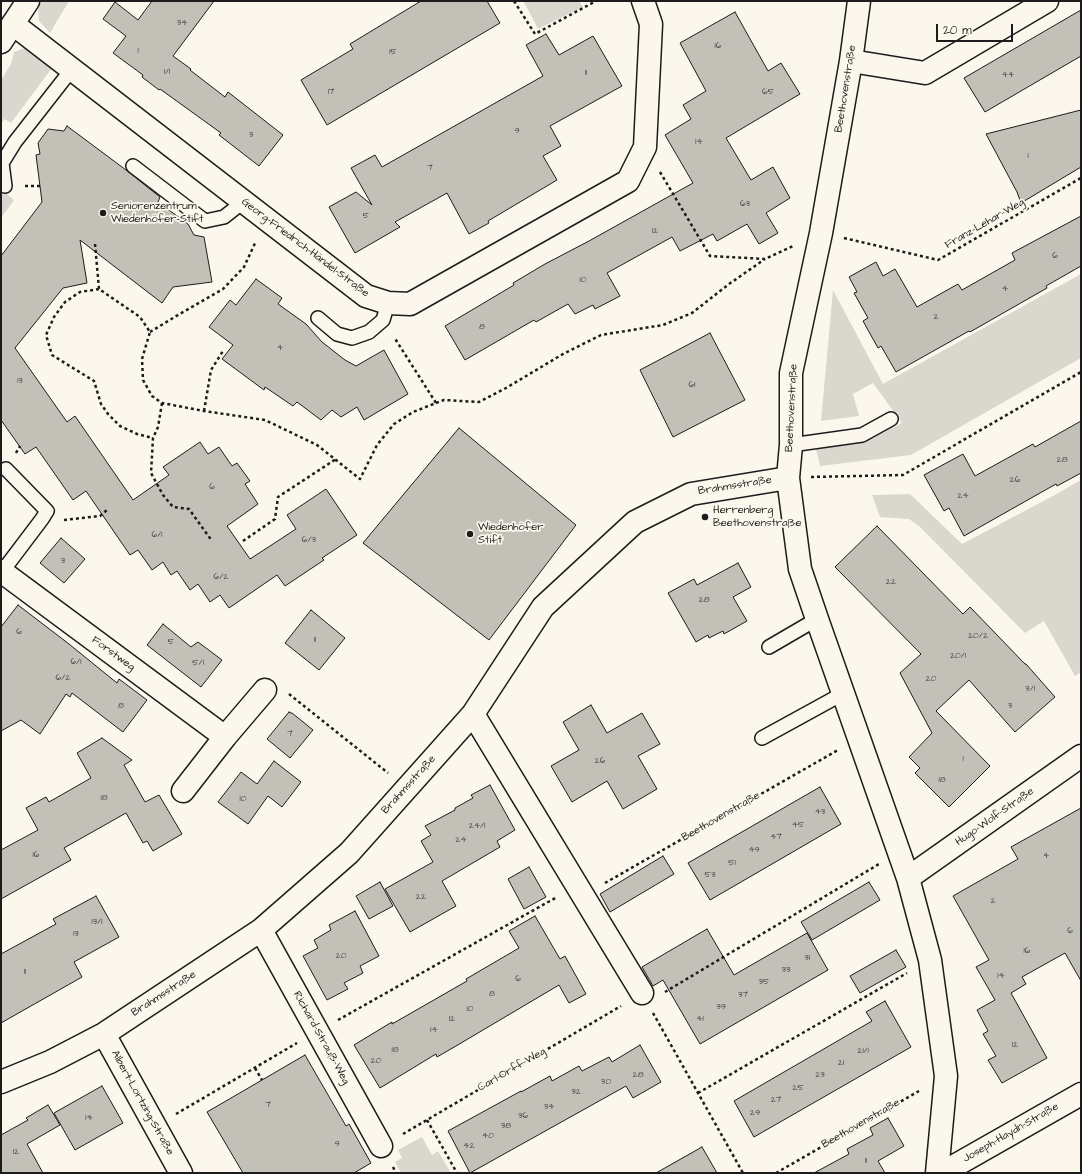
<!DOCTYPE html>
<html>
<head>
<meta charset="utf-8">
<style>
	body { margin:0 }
	#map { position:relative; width:1082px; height:1174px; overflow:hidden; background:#fbf7ec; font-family:"Architects Daughter",sans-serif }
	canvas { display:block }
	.frame { position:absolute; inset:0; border:2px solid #1c1c1c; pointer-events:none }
	.scale { position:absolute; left:936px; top:24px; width:77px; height:18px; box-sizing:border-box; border:2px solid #1c1c1c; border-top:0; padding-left:5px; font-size:12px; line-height:14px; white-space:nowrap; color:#1c1c1c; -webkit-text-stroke:3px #fbf7ec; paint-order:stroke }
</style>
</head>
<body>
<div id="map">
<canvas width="1082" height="1174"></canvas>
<div class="frame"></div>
<div class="scale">20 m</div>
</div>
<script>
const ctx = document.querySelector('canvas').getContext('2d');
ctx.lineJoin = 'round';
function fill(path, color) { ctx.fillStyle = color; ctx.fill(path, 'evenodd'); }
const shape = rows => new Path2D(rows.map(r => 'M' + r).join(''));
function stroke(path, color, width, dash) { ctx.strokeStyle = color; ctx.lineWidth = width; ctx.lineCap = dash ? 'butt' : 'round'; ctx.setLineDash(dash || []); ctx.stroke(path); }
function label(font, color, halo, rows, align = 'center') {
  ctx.font = font + ' "Architects Daughter",sans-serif'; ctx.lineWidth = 3.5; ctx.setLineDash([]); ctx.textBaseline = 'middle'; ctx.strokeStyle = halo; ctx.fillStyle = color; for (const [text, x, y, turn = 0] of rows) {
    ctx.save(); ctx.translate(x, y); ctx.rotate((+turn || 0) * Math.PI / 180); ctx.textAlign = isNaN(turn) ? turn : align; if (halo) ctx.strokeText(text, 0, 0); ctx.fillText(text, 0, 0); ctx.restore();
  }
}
fill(shape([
	[39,1,69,1,50,33,39,21,38,12],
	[526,1,579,1,583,7,538,29,524,2],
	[25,48,31,48,47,58,52,68,11,123,4,119,1,124,1,80,11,64,14,52],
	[1,189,14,200,1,218],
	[1081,274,1081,358,911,455,820,466,816,449,869,440,902,423,873,383,853,394,859,416,821,421,833,290,883,384],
	[1081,480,1081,672,1075,676,1044,621,1025,633,919,526,909,519,880,517,872,495,910,494,962,544,1053,496],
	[422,1137,432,1155,438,1151,451,1173,401,1173,395,1162,402,1158,398,1150]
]), '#dad7ce');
const building = shape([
	[152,1,214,1,173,56,191,69,190,70,225,97,228,92,283,135,259,166,219,135,221,133,160,89,159,90,142,77,143,75,113,53,126,36,103,19,115,2,138,20,152,1],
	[421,1,487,1,500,23,327,125,301,80,353,49,350,44,421,1],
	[1081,10,1081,56,985,112,964,78,1081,10],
	[735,12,768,71,781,63,800,94,726,138,751,180,773,167,790,198,766,213,778,233,759,244,747,224,717,241,713,234,680,251,672,237,607,273,620,296,595,309,593,305,575,314,568,304,536,322,534,320,465,360,445,326,514,285,513,283,545,264,589,241,693,183,665,135,691,119,683,105,706,91,680,43,735,12],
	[546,34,559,55,593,36,622,86,550,126,561,146,543,156,557,180,488,221,489,223,469,234,447,193,395,222,400,227,355,253,329,207,356,192,372,205,351,168,375,155,382,167,543,76,526,45,546,34],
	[1081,110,1081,167,1021,203,1017,192,986,134,1081,110],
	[67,126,126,170,160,197,158,202,188,224,194,235,204,237,212,282,173,287,162,303,80,240,87,283,63,288,15,348,67,422,75,416,133,500,169,475,163,467,200,442,208,454,219,447,232,466,237,463,250,481,245,484,258,504,227,526,250,559,296,529,287,515,326,489,357,535,322,558,324,560,285,586,277,575,229,608,220,595,210,602,198,584,190,590,177,571,171,575,163,562,152,570,138,550,130,555,86,491,73,500,36,447,25,454,1,420,1,256,42,202,36,155,40,154,38,143,48,129,64,131,67,126],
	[1081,216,1081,266,1046,286,1047,288,970,332,969,331,896,372,881,346,878,348,863,321,868,318,854,293,857,292,849,277,876,262,883,276,895,269,917,307,958,284,962,290,1015,260,1012,253,1081,216],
	[256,279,282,298,278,304,306,324,322,342,345,360,356,366,384,350,408,394,364,420,357,407,341,417,332,410,321,420,297,402,293,406,265,387,264,390,222,359,233,345,209,327,230,300,236,305,256,279],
	[710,333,745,400,673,437,640,370,710,333],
	[1081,421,1081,473,1057,486,1056,484,964,536,949,508,944,511,924,475,963,454,975,476,1033,444,1035,447,1081,421],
	[459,428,576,525,489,640,363,543,388,513,459,428],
	[877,526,963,614,970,607,1025,664,1026,664,1055,697,1015,732,969,680,936,711,990,766,949,807,915,773,920,768,909,757,932,733,900,673,921,654,835,567,877,526],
	[61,538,85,559,64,583,40,563,61,538],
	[738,563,751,587,733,597,747,621,724,634,723,631,709,638,708,635,696,642,668,593,694,579,697,585,738,563],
	[18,605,69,644,117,683,119,679,147,700,123,732,72,693,70,697,66,694,40,734,21,720,1,731,1,627,18,605],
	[311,610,345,638,319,670,285,643,311,610],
	[163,624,191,647,198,642,222,660,201,687,147,645,163,624],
	[591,705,607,733,642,713,660,744,638,756,657,789,623,809,607,781,572,802,551,766,579,750,563,722,591,705],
	[289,712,291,713,292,713,313,730,290,758,267,739,289,712],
	[102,738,132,760,124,765,145,802,159,795,182,834,153,851,147,841,143,843,126,813,64,848,71,860,1,899,1,850,38,830,26,808,46,797,49,802,91,778,77,753,102,738],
	[274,761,301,782,282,807,268,796,248,824,218,802,241,772,257,784,274,761],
	[490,785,515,830,497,841,500,847,442,881,456,906,410,932,385,889,433,862,421,841,431,835,425,826,455,810,455,808,473,798,471,795,490,785],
	[820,787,841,824,710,900,688,863,820,787],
	[1081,808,1081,981,1065,953,1022,977,1026,984,1011,993,1047,1058,1002,1083,988,1060,996,1056,983,1034,988,1031,977,1010,995,1000,976,967,989,960,953,896,1018,859,1011,847,1081,808],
	[663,856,674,874,610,912,600,894,663,856],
	[529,867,546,897,524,909,508,879,529,867],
	[380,882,393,906,369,919,356,896,380,882],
	[869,882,880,900,812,940,801,922,869,882],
	[96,896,119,937,74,962,82,977,1,1023,1,954,56,924,53,919,96,896],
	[355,911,379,956,360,966,363,973,344,983,348,989,327,1000,303,956,318,948,314,940,331,930,329,925,355,911],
	[535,916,560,959,565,956,586,994,569,1003,559,985,456,1046,437,1057,436,1054,380,1088,354,1045,392,1022,392,1024,467,981,466,979,519,948,509,931,535,916],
	[707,929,734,975,807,933,828,970,700,1044,663,980,653,986,642,967,707,929],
	[896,950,906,967,860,993,850,976,896,950],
	[885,1001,911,1047,754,1137,734,1101,872,1021,866,1012,885,1001],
	[640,1045,661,1082,633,1098,626,1086,470,1173,448,1131,521,1091,521,1092,550,1076,552,1081,579,1066,582,1071,609,1057,612,1062,640,1045],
	[305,1055,346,1126,349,1124,371,1163,354,1173,243,1173,207,1112,305,1055],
	[102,1086,123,1123,75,1150,54,1113,102,1086],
	[48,1105,60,1125,27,1144,43,1173,1,1173,1,1135,28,1120,26,1118,48,1105],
	[888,1118,904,1146,878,1161,885,1173,814,1173,849,1154,847,1149,873,1135,870,1128,888,1118],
	[702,1147,717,1173,656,1173,702,1147]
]);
fill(building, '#c3c0b8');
stroke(building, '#1c1c1c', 1);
const lane = shape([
	[133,166,205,221,224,217,243,202],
	[5,186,2,163,15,142,72,69],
	[318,318,337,334,352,338,369,332,383,320,388,303],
	[791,445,862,435,891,419],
	[2,572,42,519,47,511,6,469],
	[769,647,817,619],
	[762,738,844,693]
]);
const street = shape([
	[859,1,851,61,821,233,791,373,791,445,788,478,800,569,817,619,908,878,930,960,946,1076,937,1173],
	[13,24,366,296,388,303,410,304,628,181,645,147,651,24,643,1],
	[851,61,925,73,1047,1],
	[1,571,225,737],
	[473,714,642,993],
	[183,791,225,737,265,690],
	[908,878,1081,756],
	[261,930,381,1146],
	[104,1034,181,1173],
	[1,1082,50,1062,104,1034,261,930,349,853,473,714,543,607,635,522,691,494,788,478],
	[942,1173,1081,1094]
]);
const secondary = shape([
	[1,42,28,1]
]);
stroke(lane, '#1c1c1c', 16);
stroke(street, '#1c1c1c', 25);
stroke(secondary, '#1c1c1c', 25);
stroke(shape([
	[514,1,535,34,596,1],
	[660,172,710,256,765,259,793,246],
	[25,186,40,186],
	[844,238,938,260,1081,178],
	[95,244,99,289,140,317,150,332,142,359,143,380,152,396,162,403,204,411,265,420,317,445,360,479,377,445,394,424,413,412,436,403,394,337],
	[99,289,80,292,65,302,54,317,46,335,52,355,94,381,101,404,108,414,120,426,137,434,153,438],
	[150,332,178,315,223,289,244,267,256,241],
	[162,403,158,427,153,438,151,473,163,495,173,507,189,509,212,541],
	[436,403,444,400,479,402,506,388,563,354,601,335,663,325,692,313,729,284,765,259],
	[204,411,211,370,223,351],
	[16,453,20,446],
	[811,477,903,475,1081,372],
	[64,520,100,516,107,510],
	[243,541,275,519,278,497,336,459],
	[289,694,388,773],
	[605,883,838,750],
	[665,992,879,864],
	[653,1013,743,1173],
	[338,1020,557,897],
	[255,1068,262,1080],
	[698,1093,907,973],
	[176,1114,297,1043],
	[427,1120,457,1173],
	[403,1134,621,1006],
	[393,1167,396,1173],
	[776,1173,919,1091]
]), '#1c1c1c', 2.5, [3, 3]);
stroke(lane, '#fbf7ec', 13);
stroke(street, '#fbf7ec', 22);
stroke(secondary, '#fbf7ec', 22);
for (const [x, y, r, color] of [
	[103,213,4,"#1c1c1c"],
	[705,517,4,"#1c1c1c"],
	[470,534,4,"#1c1c1c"]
]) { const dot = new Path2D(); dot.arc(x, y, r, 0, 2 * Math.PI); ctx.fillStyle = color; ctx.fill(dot); stroke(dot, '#fbf7ec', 1.5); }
label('9px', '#464543', null, [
	["34",182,23],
	["16",718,46],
	["1",138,51],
	["15",393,52],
	["1/1",167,72],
	["11",586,73],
	["44",1008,75],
	["17",331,92],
	["65",768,92],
	["9",517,131],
	["3",251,135],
	["14",699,142],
	["1",1028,156],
	["7",430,168],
	["63",745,204],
	["5",366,216],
	["12",655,231],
	["6",1055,256],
	["10",583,280],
	["4",1005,289],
	["2",936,317],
	["8",482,327],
	["4",280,348],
	["13",20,381],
	["61",692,385],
	["28",1062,460],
	["26",1015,480],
	["6",212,487],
	["24",963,496],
	["6/1",157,535],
	["6/3",309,540],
	["3",63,561],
	["6/2",221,577],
	["22",891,582],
	["28",704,600],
	["6",19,632],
	["20/2",978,636],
	["11",315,640],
	["5",171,642],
	["20/1",958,656],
	["6/1",76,662],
	["5/1",198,663],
	["6/2",63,678],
	["20",931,679],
	["3/1",1030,689],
	["8",121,706],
	["3",1010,706],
	["7",290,734],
	["1",963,759],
	["26",600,761],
	["18",942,780],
	["18",104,798],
	["10",243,799],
	["43",820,812],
	["45",798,825],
	["24/1",477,826],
	["47",776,837],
	["24",461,840],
	["49",754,850],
	["16",36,855],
	["4",1046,856],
	["51",732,863],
	["53",710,875],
	["22",421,897],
	["2",993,901],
	["13/1",97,922],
	["6",1070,931],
	["13",76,934],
	["16",1027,951],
	["20",341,956],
	["31",807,958],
	["33",786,970],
	["11",25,972],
	["14",1001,976],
	["6",518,979],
	["35",764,982],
	["8",492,994],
	["37",743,995],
	["39",721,1007],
	["10",470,1009],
	["12",452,1019],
	["41",700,1019],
	["14",434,1030],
	["12",1015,1045],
	["18",395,1050],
	["21/1",863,1051],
	["20",376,1061],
	["21",841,1063],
	["28",638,1075],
	["23",820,1075],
	["30",606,1082],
	["25",798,1088],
	["32",576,1092],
	["27",776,1100],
	["7",268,1105],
	["34",549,1107],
	["29",755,1113],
	["36",523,1116],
	["14",89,1118],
	["38",506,1126],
	["40",488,1136],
	["9",337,1144],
	["42",469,1146],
	["12",16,1152],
	["11",866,1161]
]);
label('11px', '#1c1c1c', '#fbf7ec', [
	["Beethovenstraße",846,89,-81],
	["Franz-Lehar-Weg",985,224,-30],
	["Georg-Friedrich-Händel-Straße",305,248,37],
	["Beethovenstraße",792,408,-87],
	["Brahmsstraße",735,486,-9],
	["Forstweg",113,654,36],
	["Brahmsstraße",409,785,-48],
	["Beethovenstraße",721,817,-30],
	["Hugo-Wolf-Straße",995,817,-35],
	["Brahmsstraße",164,994,-33],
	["Richard-Strauß-Weg",321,1038,61],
	["Carl-Orff-Weg",512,1070,-30],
	["Albert-Lortzing-Straße",142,1103,61],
	["Beethovenstraße",861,1124,-30],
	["Joseph-Haydn-Straße",1011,1133,-30]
]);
label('11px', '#1c1c1c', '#fbf7ec', [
	["Seniorenzentrum",111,207],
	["Wiedenhöfer-Stift",111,220],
	["Herrenberg",713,511],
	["Beethovenstraße",713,524],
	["Wiedenhöfer",478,528],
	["Stift",478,541]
], 'left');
</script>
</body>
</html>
